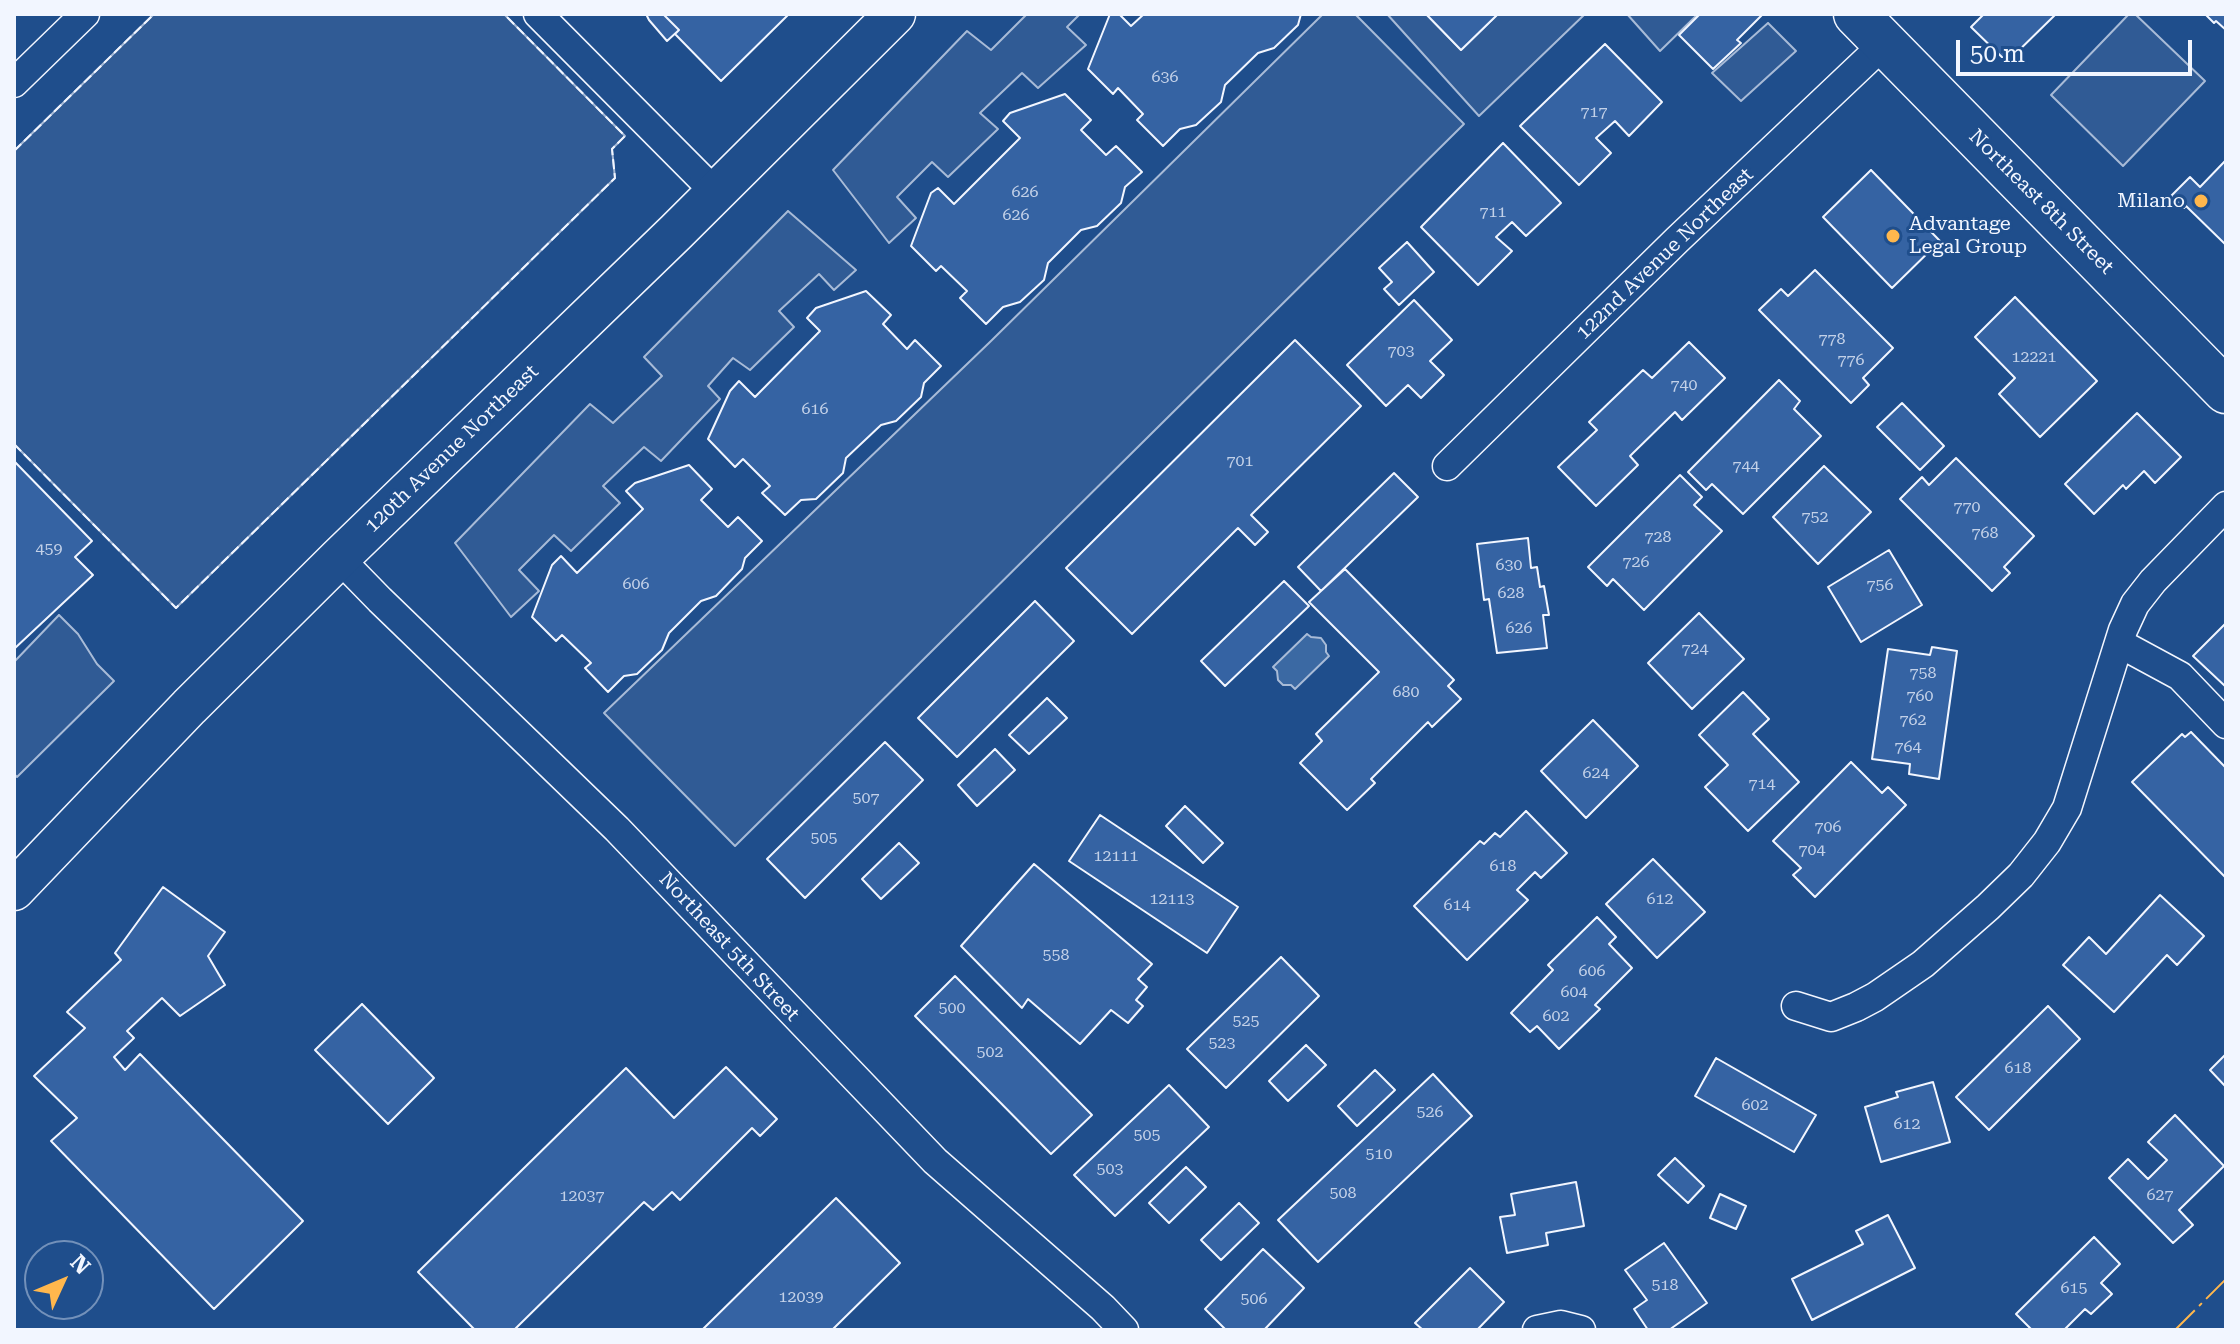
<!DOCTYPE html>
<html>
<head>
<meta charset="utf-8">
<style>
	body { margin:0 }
	#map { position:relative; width:2240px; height:1344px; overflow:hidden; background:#1f4e8c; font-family:"Roboto Serif",serif }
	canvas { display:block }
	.frame { position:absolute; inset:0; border:16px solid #f2f6ff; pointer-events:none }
	.north { position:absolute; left:24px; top:1240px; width:80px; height:80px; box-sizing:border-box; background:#1f4e8c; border:2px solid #7391ba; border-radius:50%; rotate:46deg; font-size:22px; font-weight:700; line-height:32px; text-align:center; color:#f2f6ff }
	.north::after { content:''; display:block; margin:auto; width:28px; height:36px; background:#ffb74d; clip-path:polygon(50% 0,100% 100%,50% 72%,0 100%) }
	.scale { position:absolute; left:1956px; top:40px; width:236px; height:36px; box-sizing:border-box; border:4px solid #f2f6ff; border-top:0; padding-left:10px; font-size:24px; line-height:28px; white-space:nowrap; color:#f2f6ff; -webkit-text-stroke:6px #1f4e8c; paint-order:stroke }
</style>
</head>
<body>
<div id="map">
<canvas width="2240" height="1344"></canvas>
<div class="frame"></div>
<div class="north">N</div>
<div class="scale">50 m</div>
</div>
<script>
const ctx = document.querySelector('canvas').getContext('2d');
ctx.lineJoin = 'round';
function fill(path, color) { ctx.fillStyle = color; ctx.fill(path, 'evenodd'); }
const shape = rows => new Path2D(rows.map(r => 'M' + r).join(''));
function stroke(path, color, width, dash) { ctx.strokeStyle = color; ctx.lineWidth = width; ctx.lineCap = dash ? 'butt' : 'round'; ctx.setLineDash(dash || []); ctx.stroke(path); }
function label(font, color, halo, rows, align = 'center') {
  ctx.font = font + ' "Roboto Serif",serif'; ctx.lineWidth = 6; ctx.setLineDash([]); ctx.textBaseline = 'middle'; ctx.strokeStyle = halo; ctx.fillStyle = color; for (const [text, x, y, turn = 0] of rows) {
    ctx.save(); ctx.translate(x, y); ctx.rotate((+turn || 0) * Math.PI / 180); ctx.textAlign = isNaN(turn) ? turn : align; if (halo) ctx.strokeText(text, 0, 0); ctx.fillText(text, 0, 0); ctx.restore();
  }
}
const parking = shape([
	[154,14,504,14,625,136,612,149,615,178,176,608,14,444,14,151,154,14],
	[1027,14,1080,14,1067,27,1086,45,1038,88,1022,73,980,113,998,129,948,177,932,162,897,197,916,218,889,243,833,170,967,31,991,50,1027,14],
	[1323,14,1355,14,1464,124,735,846,604,713,991,341,1323,14],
	[1387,14,1426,14,1461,50,1498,14,1585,14,1479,116,1387,14],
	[1627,14,1698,14,1660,51,1627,14],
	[2129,14,2135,14,2205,81,2123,166,2051,95,2129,14],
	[1768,23,1796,51,1741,101,1712,73,1768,23],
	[788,211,856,270,834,290,819,274,779,311,794,327,750,370,733,358,708,386,720,399,661,461,644,447,603,486,620,503,571,551,554,535,519,570,539,591,511,617,455,543,590,404,613,423,662,376,644,357,788,211],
	[59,615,78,634,97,664,114,681,17,777,14,774,14,662,59,615]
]);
fill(parking, '#305b95');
stroke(parking, '#a8bbd7', 2);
const water = shape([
	[1307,634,1311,637,1321,638,1326,645,1326,652,1329,656,1295,689,1291,685,1283,685,1278,680,1277,671,1273,667,1307,634]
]);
fill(water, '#3b69a3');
stroke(water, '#a8bbd7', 2);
const building = shape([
	[646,14,663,14,679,30,667,41,649,20,646,14],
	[789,14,721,81,675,34,679,30,663,14,789,14],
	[1110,14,1119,14,1131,26,1144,14,1301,14,1298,25,1274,48,1258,53,1225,85,1221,102,1196,125,1180,129,1163,146,1137,120,1143,114,1118,88,1113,94,1088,69,1110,14],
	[1426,14,1498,14,1461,50,1426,14],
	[1700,14,1760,14,1762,15,1737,40,1741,43,1713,69,1679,35,1700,14],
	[1984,14,2056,14,2007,62,1971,27,1984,14],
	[2205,14,2226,14,2226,30,2216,21,2214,23,2205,14],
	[1605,44,1662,102,1629,136,1615,121,1596,138,1611,153,1579,185,1520,126,1605,44],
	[1065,94,1091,120,1081,130,1106,155,1116,146,1142,172,1125,187,1121,203,1097,226,1081,230,1048,263,1044,280,1020,302,1003,307,986,324,960,298,967,291,941,266,936,271,911,246,931,193,938,188,954,204,1020,138,1003,121,1010,113,1065,94],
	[1503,143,1561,203,1526,236,1512,222,1496,237,1512,251,1478,285,1421,227,1503,143],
	[2226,160,2226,245,2186,206,2184,208,2171,196,2190,177,2200,187,2226,160],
	[1871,170,1940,241,1892,288,1823,217,1871,170],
	[1407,242,1434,272,1399,305,1384,289,1392,282,1379,268,1407,242],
	[1815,270,1893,348,1863,378,1869,385,1851,403,1759,310,1781,289,1788,296,1815,270],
	[866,291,891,315,883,324,907,349,915,340,941,366,924,383,921,397,896,421,881,425,846,458,843,473,816,499,801,500,785,515,762,493,770,486,743,459,735,467,708,439,730,391,739,381,755,397,820,331,807,318,816,308,866,291],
	[2015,297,2097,381,2040,437,1999,394,2015,378,1975,337,2015,297],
	[1414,300,1452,340,1430,361,1444,375,1421,398,1408,385,1386,406,1347,365,1414,300],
	[1295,340,1361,406,1251,515,1268,532,1255,545,1238,528,1132,634,1066,568,1295,340],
	[1689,342,1725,378,1682,420,1675,412,1630,456,1638,465,1596,506,1558,467,1597,430,1589,422,1643,370,1652,378,1689,342],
	[1779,380,1800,401,1794,409,1821,436,1743,514,1712,484,1706,490,1688,472,1779,380],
	[1902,403,1944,446,1920,470,1877,427,1902,403],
	[2137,413,2181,457,2155,483,2144,471,2126,489,2123,485,2094,514,2065,484,2137,413],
	[1956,458,2034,536,2004,567,2010,573,1992,591,1900,499,1922,477,1929,485,1956,458],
	[14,461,92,541,75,557,93,575,14,649,14,461],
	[689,465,712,489,701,500,728,527,738,517,762,541,745,558,742,569,716,596,701,601,669,633,662,650,637,674,624,676,608,692,585,668,591,663,562,635,556,641,532,617,552,565,561,556,577,573,643,509,626,491,635,483,689,465],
	[1824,466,1871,512,1818,564,1773,517,1824,466],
	[1394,473,1418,497,1321,591,1298,567,1394,473],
	[1680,475,1702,497,1694,505,1722,531,1644,610,1613,579,1607,586,1588,567,1680,475],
	[1528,538,1531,568,1537,567,1540,587,1544,586,1549,615,1543,615,1547,648,1497,653,1489,599,1484,600,1477,544,1528,538],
	[1889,550,1922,605,1861,642,1828,587,1889,550],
	[1345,569,1454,680,1448,686,1461,699,1432,727,1428,722,1371,779,1375,783,1347,810,1300,763,1322,741,1316,734,1379,672,1309,602,1345,569],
	[1284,581,1309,606,1225,686,1201,661,1284,581],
	[1035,601,1074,641,957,757,918,718,1035,601],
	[1699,613,1744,659,1692,709,1648,663,1699,613],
	[2226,623,2226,687,2193,656,2226,623],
	[1932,647,1957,651,1939,779,1909,774,1910,764,1872,759,1888,649,1930,655,1932,647],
	[1743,692,1769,719,1753,734,1799,782,1748,831,1705,787,1728,765,1699,735,1743,692],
	[1047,698,1067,718,1029,754,1009,735,1047,698],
	[1593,720,1638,766,1586,818,1541,771,1593,720],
	[2191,732,2226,768,2226,878,2132,782,2182,734,2185,737,2191,732],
	[885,742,923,780,805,898,767,859,885,742],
	[995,749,1015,770,977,806,958,785,995,749],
	[1851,762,1882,793,1888,787,1906,805,1815,897,1793,875,1801,868,1773,841,1851,762],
	[1185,806,1223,843,1203,863,1166,826,1185,806],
	[1526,811,1567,853,1541,878,1535,872,1517,890,1528,900,1467,960,1414,906,1480,841,1484,844,1495,833,1500,837,1526,811],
	[1100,815,1238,907,1207,953,1069,861,1100,815],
	[899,843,919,863,881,899,862,879,899,843],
	[1653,859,1705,912,1657,958,1606,904,1653,859],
	[1034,864,1152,964,1138,979,1147,987,1136,1000,1143,1006,1128,1023,1111,1010,1080,1044,1028,999,1022,1008,961,946,1034,864],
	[163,887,225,932,208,956,225,985,180,1016,162,998,127,1031,134,1038,114,1057,125,1070,140,1054,303,1221,214,1309,51,1141,77,1118,34,1076,85,1028,67,1012,121,960,115,953,163,887],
	[2160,895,2204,936,2177,965,2167,955,2114,1012,2063,965,2089,937,2106,954,2160,895],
	[1597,917,1616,937,1609,944,1632,968,1595,1005,1600,1009,1559,1049,1537,1026,1530,1032,1511,1013,1553,970,1548,965,1597,917],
	[1281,957,1319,996,1226,1088,1187,1049,1281,957],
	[955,976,1092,1115,1051,1154,915,1016,955,976],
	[362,1004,434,1078,388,1124,315,1050,362,1004],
	[2048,1006,2080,1039,1989,1130,1956,1097,2048,1006],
	[1306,1045,1326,1065,1288,1101,1269,1081,1306,1045],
	[2226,1054,2226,1087,2210,1070,2226,1054],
	[1716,1058,1816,1115,1794,1152,1695,1096,1716,1058],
	[726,1067,777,1119,760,1136,752,1128,680,1200,672,1192,653,1210,644,1202,514,1330,475,1330,418,1272,626,1068,674,1118,726,1067],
	[1375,1070,1395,1090,1357,1126,1338,1106,1375,1070],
	[1433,1074,1472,1116,1318,1262,1278,1220,1433,1074],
	[1933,1082,1950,1142,1881,1162,1865,1107,1898,1097,1896,1092,1933,1082],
	[1169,1085,1209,1127,1115,1216,1074,1175,1169,1085],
	[2175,1115,2224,1166,2179,1210,2193,1225,2173,1243,2109,1178,2128,1159,2148,1179,2167,1160,2148,1142,2175,1115],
	[1675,1158,1704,1186,1688,1203,1658,1175,1675,1158],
	[1186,1167,1206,1187,1169,1223,1149,1203,1186,1167],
	[1576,1182,1584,1226,1546,1233,1548,1245,1507,1253,1500,1217,1515,1215,1511,1194,1576,1182],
	[1720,1194,1746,1206,1736,1229,1710,1218,1720,1194],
	[836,1198,900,1263,832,1330,702,1330,836,1198],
	[1239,1203,1259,1223,1221,1260,1201,1240,1239,1203],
	[1888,1215,1915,1268,1812,1320,1792,1279,1863,1244,1856,1231,1888,1215],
	[2094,1237,2120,1264,2101,1283,2112,1294,2091,1314,2085,1309,2064,1330,2032,1330,2016,1314,2094,1237],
	[1664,1243,1707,1303,1669,1330,1648,1330,1634,1309,1647,1300,1625,1270,1664,1243],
	[1263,1249,1304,1288,1264,1330,1226,1330,1205,1309,1263,1249],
	[1470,1268,1504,1302,1477,1330,1423,1330,1415,1323,1470,1268]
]);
fill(building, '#3563a3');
stroke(building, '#f2f6ff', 2);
const minor = shape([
	[538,14,716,193],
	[14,83,85,14],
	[1447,466,1677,240,1885,43],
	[339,558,380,600,617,829,935,1161,1103,1308,1124,1330],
	[2119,643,2180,676,2226,724],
	[1796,1006,1831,1017,1856,1007,1875,997,1923,964,1988,907,2021,875,2047,842,2067,808,2123,630,2135,604,2153,581,2226,506],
	[1537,1330,1561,1325,1581,1330]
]);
const secondary = shape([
	[14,890,189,707,339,558,676,232,895,14]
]);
const primary = shape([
	[1856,14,2226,391]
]);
stroke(minor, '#f2f6ff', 31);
stroke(secondary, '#f2f6ff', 43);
stroke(primary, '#f2f6ff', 47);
stroke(minor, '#1f4e8c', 28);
stroke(secondary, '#1f4e8c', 40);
stroke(primary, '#1f4e8c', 44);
stroke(shape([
	[14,151,154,14],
	[14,444,176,608,615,178,612,149,625,136,504,14]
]), '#f2f6ff', 2, [10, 4]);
stroke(shape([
	[2175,1330,2226,1279]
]), '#ffb74d', 2, [28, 6, 4, 6]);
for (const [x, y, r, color] of [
	[2201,201,8,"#ffb74d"],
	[1893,236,8,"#ffb74d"]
]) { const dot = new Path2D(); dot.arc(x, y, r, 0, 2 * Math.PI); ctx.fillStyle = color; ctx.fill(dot); stroke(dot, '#1f4e8c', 3); }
label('16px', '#c3d1e8', null, [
	["636",1165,77],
	["717",1594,112],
	["626",1025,192],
	["711",1493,212],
	["626",1016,215],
	["778",1832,339],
	["703",1401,351],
	["12221",2034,357],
	["776",1851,360],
	["740",1684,385],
	["616",815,409],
	["701",1240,461],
	["744",1746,466],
	["770",1967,507],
	["752",1815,517],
	["768",1985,533],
	["728",1658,537],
	["459",49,549],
	["726",1636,562],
	["630",1509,565],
	["606",636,584],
	["756",1880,585],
	["628",1511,593],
	["626",1519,628],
	["724",1695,649],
	["758",1923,673],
	["680",1406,692],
	["760",1920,696],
	["762",1913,720],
	["764",1908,747],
	["624",1596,773],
	["714",1762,784],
	["507",866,798],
	["706",1828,827],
	["505",824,838],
	["704",1812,850],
	["12111",1116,856],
	["618",1503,866],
	["12113",1172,899],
	["612",1660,899],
	["614",1457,905],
	["558",1056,955],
	["606",1592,971],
	["604",1574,992],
	["500",952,1008],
	["602",1556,1016],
	["525",1246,1021],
	["523",1222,1043],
	["502",990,1052],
	["618",2018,1068],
	["602",1755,1105],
	["526",1430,1112],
	["612",1907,1124],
	["505",1147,1135],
	["510",1379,1154],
	["503",1110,1169],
	["508",1343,1193],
	["627",2160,1195],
	["12037",582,1196],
	["518",1665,1285],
	["615",2074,1288],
	["12039",801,1297],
	["506",1254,1299]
]);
label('20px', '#f2f6ff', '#1f4e8c', [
	["Milano",2185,201],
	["Advantage",1909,224,"left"],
	["Legal Group",1909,247,"left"]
], 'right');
label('20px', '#f2f6ff', '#1f4e8c', [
	["Northeast 8th Street",2041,202,45],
	["122nd Avenue Northeast",1665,254,-44],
	["120th Avenue Northeast",452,449,-44],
	["Northeast 5th Street",729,947,47]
]);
</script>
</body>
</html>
